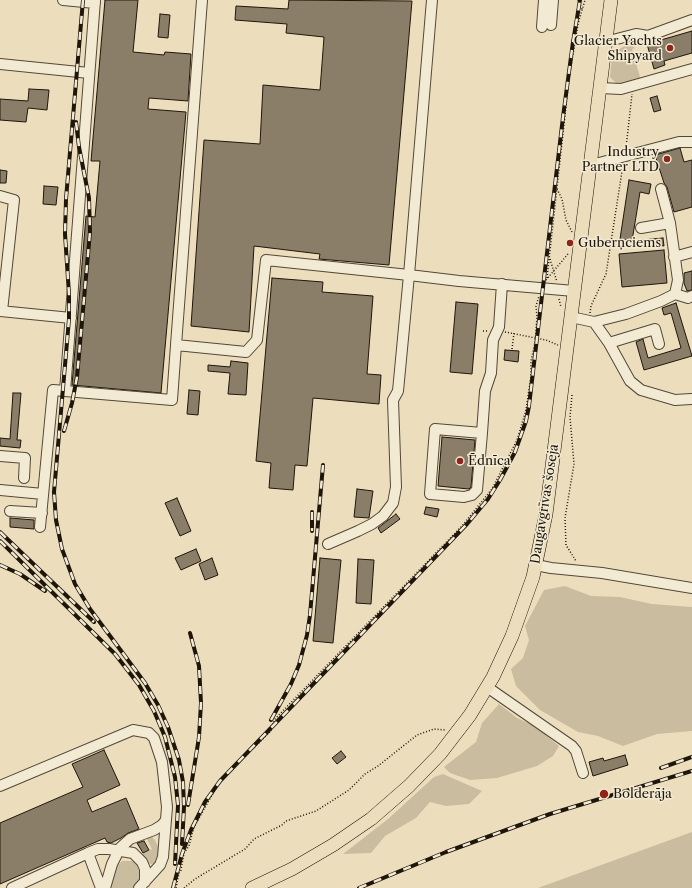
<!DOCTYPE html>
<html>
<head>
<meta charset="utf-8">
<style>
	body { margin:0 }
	canvas { display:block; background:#ecdebd }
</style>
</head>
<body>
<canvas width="692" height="888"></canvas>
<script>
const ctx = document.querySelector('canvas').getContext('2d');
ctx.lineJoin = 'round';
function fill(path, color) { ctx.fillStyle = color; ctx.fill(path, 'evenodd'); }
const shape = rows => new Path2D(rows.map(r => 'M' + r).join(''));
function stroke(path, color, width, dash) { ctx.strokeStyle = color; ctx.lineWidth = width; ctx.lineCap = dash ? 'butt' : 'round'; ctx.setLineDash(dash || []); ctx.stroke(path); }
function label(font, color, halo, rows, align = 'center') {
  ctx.font = font + ' "Libre Caslon Text",serif'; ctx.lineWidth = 3; ctx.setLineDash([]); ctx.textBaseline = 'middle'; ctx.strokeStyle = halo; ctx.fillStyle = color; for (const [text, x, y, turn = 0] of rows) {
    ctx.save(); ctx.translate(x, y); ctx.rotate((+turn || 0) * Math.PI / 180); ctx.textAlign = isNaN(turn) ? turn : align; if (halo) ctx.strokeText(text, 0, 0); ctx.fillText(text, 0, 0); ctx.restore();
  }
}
fill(shape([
	[630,43,635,48,632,49,640,77,639,80,623,85,617,84,610,77,612,56,616,51],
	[565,586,591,596,620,597,652,604,692,607,692,731,657,734,623,746,598,736,578,732,540,710,516,686,511,669,523,658,529,640,525,626,544,590],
	[499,704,517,718,535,726,559,746,553,756,537,766,497,778,470,780,450,773,444,767,476,742,482,723],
	[443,774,482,791,469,804,446,806,430,802,416,818,385,836,371,853,343,854,388,819,434,777],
	[692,832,692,888,538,888],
	[147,836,152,837,155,840,160,851,159,859,155,863,151,864,147,863,142,854,152,849,146,837],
	[122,861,133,861,138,865,140,869,140,880,134,888,109,888,115,868]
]), '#c9bc9f');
const building = shape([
	[105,0,138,0,133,52,164,55,165,52,191,54,188,101,149,98,148,109,186,112,161,393,72,385,86,216,95,217,100,161,91,161,105,0],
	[289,0,412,1,389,265,319,259,320,254,254,246,249,332,191,326,204,140,260,144,263,85,320,90,324,37,286,33,287,24,235,20,236,6,288,9,289,0],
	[160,14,170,15,168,38,158,37,160,14],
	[692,31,692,53,664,61,665,65,654,69,647,44,692,31],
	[29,89,49,90,47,110,28,108,26,122,0,120,0,99,28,101,29,89],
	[657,96,661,110,654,112,650,98,657,96],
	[680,148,684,162,692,160,692,207,674,212,667,187,664,183,655,155,680,148],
	[0,170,7,171,6,183,0,183,0,170],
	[629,180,651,184,649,194,640,192,632,241,620,239,629,180],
	[44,186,58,187,56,205,43,204,44,186],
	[663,238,664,246,641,242,641,240,663,238],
	[664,250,667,283,622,287,619,254,664,250],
	[692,271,692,290,687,291,684,283,684,273,692,271],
	[272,278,323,282,322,292,373,296,367,374,381,375,379,404,313,398,307,466,295,465,293,490,269,488,271,463,256,461,272,278],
	[456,302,478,304,472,374,450,372,456,302],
	[676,303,692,356,644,370,636,342,643,339,648,358,681,348,671,313,664,315,662,308,676,303],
	[505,350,519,351,518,362,504,360,505,350],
	[231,361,248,363,246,395,228,394,230,373,208,371,208,365,230,367,231,361],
	[189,390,200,391,198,415,187,414,189,390],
	[13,393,21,393,17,440,21,440,20,448,0,446,0,438,10,439,13,393],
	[442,437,475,440,471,487,469,489,438,486,442,437],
	[357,489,373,491,369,518,354,517,357,489],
	[177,498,191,531,180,536,165,503,177,498],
	[426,507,439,509,437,517,424,514,426,507],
	[396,514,400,519,381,533,378,528,396,514],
	[10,518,34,520,34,529,10,527,10,518],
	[196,549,201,561,181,570,175,558,196,549],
	[212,558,218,575,205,580,199,564,212,558],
	[320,558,341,560,333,643,313,641,320,558],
	[358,559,374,560,371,604,356,603,358,559],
	[104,750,120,785,87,800,92,812,126,798,139,829,128,833,121,838,111,843,107,842,105,838,0,884,0,823,83,787,72,764,104,750],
	[341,751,346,757,337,764,332,758,341,751],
	[625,755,628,765,593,776,589,762,603,758,604,761,625,755],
	[144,841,149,850,143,853,137,843,144,841]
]);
fill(building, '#8a7e68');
stroke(building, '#1f160b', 1);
const minor = shape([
	[63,0,95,3],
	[95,0,65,391,172,400,176,345,246,352,257,340,266,260,409,275,432,0],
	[551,25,553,0],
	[542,27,544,0],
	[605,42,636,34,648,36,692,20],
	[0,64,89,73],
	[600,88,621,89,692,69],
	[590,163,599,163,679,142,692,142],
	[0,196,14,200,2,311],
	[641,228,670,223],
	[674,257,692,252],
	[675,294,688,298,692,296],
	[0,311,71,318],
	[571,317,594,322,626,314,661,301,675,294,678,280,670,223,661,189],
	[594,322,609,343,630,381,641,390,675,400,691,399],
	[609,343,655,329,659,344],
	[176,345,202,0],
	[482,433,477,490,472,495,464,497,430,494,435,429,482,433,485,391,491,373,493,340,499,327,502,284],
	[0,456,25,458,24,478],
	[0,490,43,494],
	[10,511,42,513],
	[40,527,53,390,65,391],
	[328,544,358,531,372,524,383,516,393,503,396,487,393,400,398,391,409,275,459,281,574,291],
	[536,565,551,568,602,573,692,588],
	[487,687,572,746,576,751,583,773],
	[0,786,133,730,149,733,154,738,162,762,167,807,163,857,160,865,139,888],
	[88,853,98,849,109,849,133,853,142,862,145,869,145,882],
	[12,888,88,853,101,888],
	[105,888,112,864,120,848,130,839,154,830,162,825,166,820]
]);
const major = shape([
	[252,888,292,869,333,845,371,819,409,786,440,754,470,715,493,677,512,636,533,577,546,514,611,0]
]);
stroke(minor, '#524838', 12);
stroke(major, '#1f160b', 14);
stroke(shape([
	[578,0,582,9],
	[626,148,632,94],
	[557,189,562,199,566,220,572,232],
	[550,259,557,282],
	[547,278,569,79,578,24,585,0],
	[546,280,568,254],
	[559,299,561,307],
	[590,313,591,306,606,274,623,165],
	[483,331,488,331],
	[505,332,546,340,558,345],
	[512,349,514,333],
	[572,395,570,417,574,464,565,518,566,545,576,561],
	[176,888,179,873,181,870,184,853,189,846,194,827,216,788,235,766,271,731,274,720,462,526,492,489,517,440,526,410,531,376,531,361,535,343,537,317,536,306,539,296],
	[184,888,195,879,245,849,254,839,282,825,286,821,316,811,349,790,365,774,378,766,417,735,434,729,445,730]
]), '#1f160b', 1.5, [1, 2]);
stroke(minor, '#f3ead4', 10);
stroke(major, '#ecdebd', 13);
const rail = shape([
	[83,0,66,199,65,234,69,294,69,319,54,492,56,520,62,549,75,584,90,609,145,683,158,705,168,727,179,760,183,782,184,807,182,844],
	[64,431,72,403,77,377,90,232,89,198,79,147,76,122],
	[312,512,312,531],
	[0,532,94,622],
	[0,541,115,654,139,685,154,711,165,737,175,777,178,805,175,864],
	[0,565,20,574,45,591],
	[271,720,291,684,299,665,307,635,310,615,323,465],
	[661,768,692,757],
	[188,805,199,737,201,703,199,666,190,633],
	[173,888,182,854,191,830,205,802,220,781,467,524,488,499,500,480,515,452,526,421,529,406,563,117,573,42,580,0],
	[359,888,446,852,550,814,692,771]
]);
stroke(rail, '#1f160b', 4);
stroke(rail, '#f3ead4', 2.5, [8]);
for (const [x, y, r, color] of [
	[670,48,4,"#8f2418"],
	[667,159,4,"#8f2418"],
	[570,243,4,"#8f2418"],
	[460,461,4,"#8f2418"],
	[604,794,5,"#8f2418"]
]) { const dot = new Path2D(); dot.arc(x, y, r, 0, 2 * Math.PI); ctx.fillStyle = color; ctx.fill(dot); stroke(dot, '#f3ead4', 1.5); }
label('13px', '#1f160b', '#f3ead4', [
	["Glacier Yachts",662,41,"right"],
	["Shipyard",662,56,"right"],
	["Industry",659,152,"right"],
	["Partner LTD",659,167,"right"],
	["Guberņciems",578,243],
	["Ēdnīca",468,461],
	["Bolderāja",613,794]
], 'left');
label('13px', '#1f160b', '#f3ead4', [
	["Daugavgrīvas šoseja",545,504,-81]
]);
</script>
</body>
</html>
